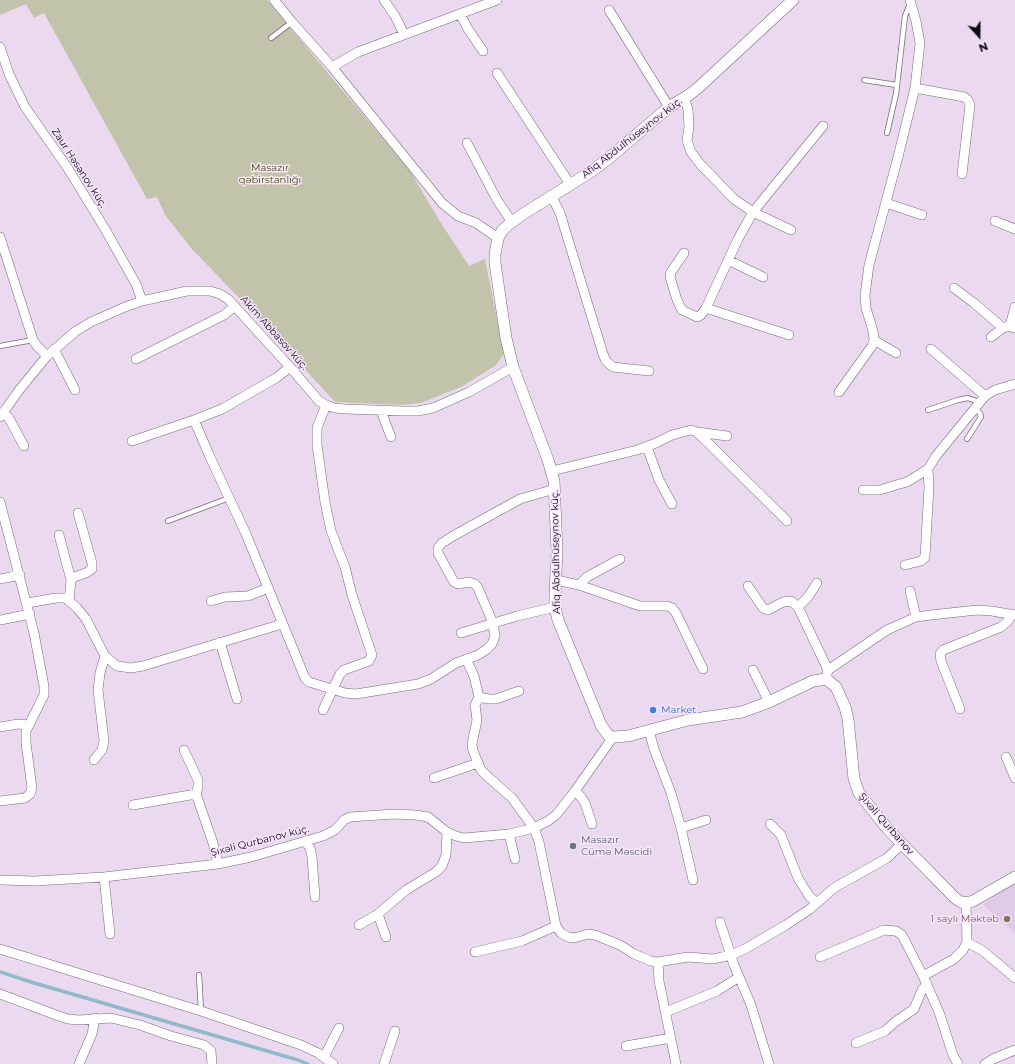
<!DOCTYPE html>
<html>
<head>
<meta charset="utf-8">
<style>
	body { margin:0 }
	#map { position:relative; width:1015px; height:1064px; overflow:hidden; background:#ebd9f0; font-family:Montserrat,sans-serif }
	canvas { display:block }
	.north { position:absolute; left:959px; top:16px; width:40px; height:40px; -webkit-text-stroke:3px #f8e6fd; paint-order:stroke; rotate:159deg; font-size:11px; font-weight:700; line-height:16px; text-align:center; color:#110b12 }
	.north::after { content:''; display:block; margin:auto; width:14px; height:18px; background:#110b12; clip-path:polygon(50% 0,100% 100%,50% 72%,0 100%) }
</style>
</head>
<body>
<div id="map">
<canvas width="1015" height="1064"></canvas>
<div class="north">N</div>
</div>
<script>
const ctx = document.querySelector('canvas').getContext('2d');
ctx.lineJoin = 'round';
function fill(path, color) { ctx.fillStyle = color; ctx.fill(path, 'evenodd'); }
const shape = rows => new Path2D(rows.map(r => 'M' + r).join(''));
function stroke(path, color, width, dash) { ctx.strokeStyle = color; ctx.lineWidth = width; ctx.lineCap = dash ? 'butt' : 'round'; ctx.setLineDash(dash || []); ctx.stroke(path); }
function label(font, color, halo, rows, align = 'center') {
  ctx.font = font + ' Montserrat,sans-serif'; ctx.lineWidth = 3; ctx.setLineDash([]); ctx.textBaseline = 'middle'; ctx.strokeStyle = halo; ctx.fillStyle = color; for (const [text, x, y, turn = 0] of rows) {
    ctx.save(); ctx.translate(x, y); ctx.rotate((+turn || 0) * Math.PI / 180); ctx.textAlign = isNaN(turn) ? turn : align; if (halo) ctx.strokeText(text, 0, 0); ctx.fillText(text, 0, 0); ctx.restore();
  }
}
fill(shape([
	[1015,884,1015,933,983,905,995,894]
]), '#e0cae7');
fill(shape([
	[0,0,267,0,410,171,439,220,469,266,485,259,504,354,496,365,461,387,421,403,402,405,335,402,242,301,191,248,165,215,157,197,147,199,44,13,34,18,26,4,0,15]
]), '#c1c4ab');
stroke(shape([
	[0,972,31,982,298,1060,308,1064]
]), '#90bac9', 3.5);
const service = shape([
	[271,38,292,22],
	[864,80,897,85],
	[887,133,896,94,905,16,910,4],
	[0,346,33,340],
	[928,410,958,400,968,398,979,402],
	[967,439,981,417,980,413,974,408],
	[168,521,229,498],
	[199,975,201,1011]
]);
const minor = shape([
	[274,0,292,22,332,67,442,203,458,216,476,223,498,238],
	[384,0,395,16,404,34],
	[609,10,669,107],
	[460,14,468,29,483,51],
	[0,47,9,74,25,107,67,167,105,229,136,284,142,301],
	[332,67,358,52,497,0],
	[497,73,570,184],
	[915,88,964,97,968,100,970,105,962,174],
	[684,98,688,109,689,127,687,140,691,152,701,165,734,199,753,212,791,230],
	[467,143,497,200,512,222],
	[551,195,560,213,603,354,606,361,613,367,649,371],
	[886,203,922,215],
	[995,221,1015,229],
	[0,237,33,340,37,346,47,356],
	[684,253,671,272,670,277,677,300,682,310,697,317,701,315,706,308,738,239,753,212,823,126],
	[728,260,763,277],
	[954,288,974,303,1003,328,1010,326],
	[706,308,789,335],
	[1014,328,1010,326,1015,307],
	[991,337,1003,328],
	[874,340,896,353],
	[54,349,75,390],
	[931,349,985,396],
	[136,359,224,315,235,306],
	[290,367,276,378,222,409,194,420,210,457,246,534,305,678,309,682,345,693,356,694,418,684,431,679,456,663,478,655,487,649,492,644,495,636,493,623,478,588,475,584,469,582,458,584,454,582,438,553,438,548,442,543,453,536,520,499,555,489],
	[839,392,872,346,874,340,873,331,866,308,865,295,869,265,898,157,915,88,920,43,916,21,910,0],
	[381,411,391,437],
	[0,413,3,413,9,418,24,446],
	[0,417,20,389,47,356,76,331,91,322,125,307,142,301,187,291,210,291,220,294,228,299,290,367,319,401,326,405,334,408,346,409,402,411,418,411,433,408,469,392,513,367],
	[697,432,727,436],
	[132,441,194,420],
	[647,447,659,480,672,504],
	[552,471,637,450,656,443,672,435,691,430,697,432,787,521],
	[863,490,880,490,896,485,907,482,928,469],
	[0,502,34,633,44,686,44,695,26,731,26,743,32,788,30,794,25,798,0,801],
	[59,535,71,580],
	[905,565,921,561,925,557,929,487,928,469,936,456,985,396,995,390,1015,384],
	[0,579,20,575],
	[556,580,579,585,640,606,667,606,672,608,676,613,703,669],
	[579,585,587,577,620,559],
	[748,586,763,608,768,610,783,602,791,601,798,607,828,670],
	[910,591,916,617],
	[69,601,71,580,74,577,86,573,92,569,92,563,78,513],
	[211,601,225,597,248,596,268,588],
	[27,603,56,598,65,598,69,601,77,608,86,619,105,656,117,666,131,668,143,666,282,624],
	[798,607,808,597,817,583],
	[0,620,30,614],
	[461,633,517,616,555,607],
	[220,642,237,699],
	[466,659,474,676,479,697,475,705,477,720,472,744,473,751,481,770,487,776,512,798,534,828,539,842,556,926,561,933,568,937,574,938,588,934,595,935,620,945,634,954,651,961,658,962,688,957,713,959,731,955,745,949,786,925,810,909,834,888,887,858,902,844],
	[753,670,769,702],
	[826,679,828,670,887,630,916,617,931,615,977,610,992,611,1015,615],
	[479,697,489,699,496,699,519,691],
	[960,709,941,661,940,654,943,650,1001,627,1008,621,1012,614],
	[323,710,340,674,344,670,369,661,372,655,352,595,345,567,331,531,325,502,317,445,317,428,326,405],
	[0,727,18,724,28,725],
	[649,730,654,749,671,793,681,828,693,880],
	[184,750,198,780,198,787,196,794,213,843,218,864],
	[1006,757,1015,778],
	[94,760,102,750,104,741,98,690,100,673,105,656],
	[434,778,478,763],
	[575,791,581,797,585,803,592,824],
	[133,805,196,794],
	[770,824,781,835,798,878,809,896,816,902],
	[681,828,706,820],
	[509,834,515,859],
	[306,842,310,848,312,857,315,897],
	[104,877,110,934],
	[0,880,35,881,104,877,218,864,251,857,323,836,335,830,344,820,350,817,394,814,416,815,428,817,447,832,456,836,464,838,509,834,522,831,534,828,548,821,556,815,575,791,613,737],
	[378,914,386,937],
	[720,922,734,965,751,1005,769,1064],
	[359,925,378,914,406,890,436,872,442,866,446,855,447,832],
	[967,942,983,951,1015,978],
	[0,949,201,1011,301,1045,318,1053,333,1064],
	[475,952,522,941,556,926],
	[820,957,884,930,896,931,902,935,923,976,939,1012,953,1055,958,1064],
	[658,962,659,981,676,1064],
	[923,976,954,959,963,950,967,942,966,903],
	[0,994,56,1015,68,1019,79,1020,111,1018,140,1025,171,1036,204,1045,211,1051,212,1064],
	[666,1012,717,991,739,977],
	[856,1043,885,1031,895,1022,914,1009,922,990,927,984],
	[626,1046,671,1038],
	[324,1057,339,1028],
	[79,1064,92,1034,95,1018],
	[384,1064,395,1031],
	[985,1064,993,1059,1015,1050]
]);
const tertiary = shape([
	[793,0,699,87,689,95,669,107,608,159,589,173,523,214,508,225,502,231,498,238,495,254,495,263,506,338,513,367,548,460,554,481,557,551,555,594,555,607,558,620,601,725,608,735,613,737,628,736,688,720,742,712,769,702,813,681,826,679,836,687,845,707,848,719,854,779,859,793,886,827,902,844,955,898,961,902,966,903,973,901,1015,877]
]);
stroke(service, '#78697d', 6);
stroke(minor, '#78697d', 10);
stroke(tertiary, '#78697d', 12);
stroke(service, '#fff', 4.5);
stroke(minor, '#fff', 9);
stroke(tertiary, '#fff', 11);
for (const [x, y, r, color] of [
	[653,710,4,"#3f7fe0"],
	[573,846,4,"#6b7280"],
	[1007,919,4,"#8d6e63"]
]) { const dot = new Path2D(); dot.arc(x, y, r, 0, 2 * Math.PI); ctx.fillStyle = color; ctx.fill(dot); stroke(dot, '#f8e6fd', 1.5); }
label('10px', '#110b12', '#f8e6fd', [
	["Afiq Abdulhüseynov küç.",632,138,-38],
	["Zaur Həsənov küç.",79,168,57],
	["Akim Abbasov küç.",274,333,48],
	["Afiq Abdulhüseynov küç.",556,552,-91],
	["Şixəli Qurbanov",886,824,49],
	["Şıxəli Qurbanov küç.",260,841,-14]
]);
label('10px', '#484b0f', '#f8e6fd', [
	["Masazır",270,168],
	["qəbirstanlığı",270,180]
]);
label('10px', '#366cbe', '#f8e6fd', [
	["Market",661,710]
], 'left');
label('10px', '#5b616d', '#f8e6fd', [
	["Masazır",581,840],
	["Cümə Məscidi",581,852]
], 'left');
label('10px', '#785e54', '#f8e6fd', [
	["1 saylı Məktəb",999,919]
], 'right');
</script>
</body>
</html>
